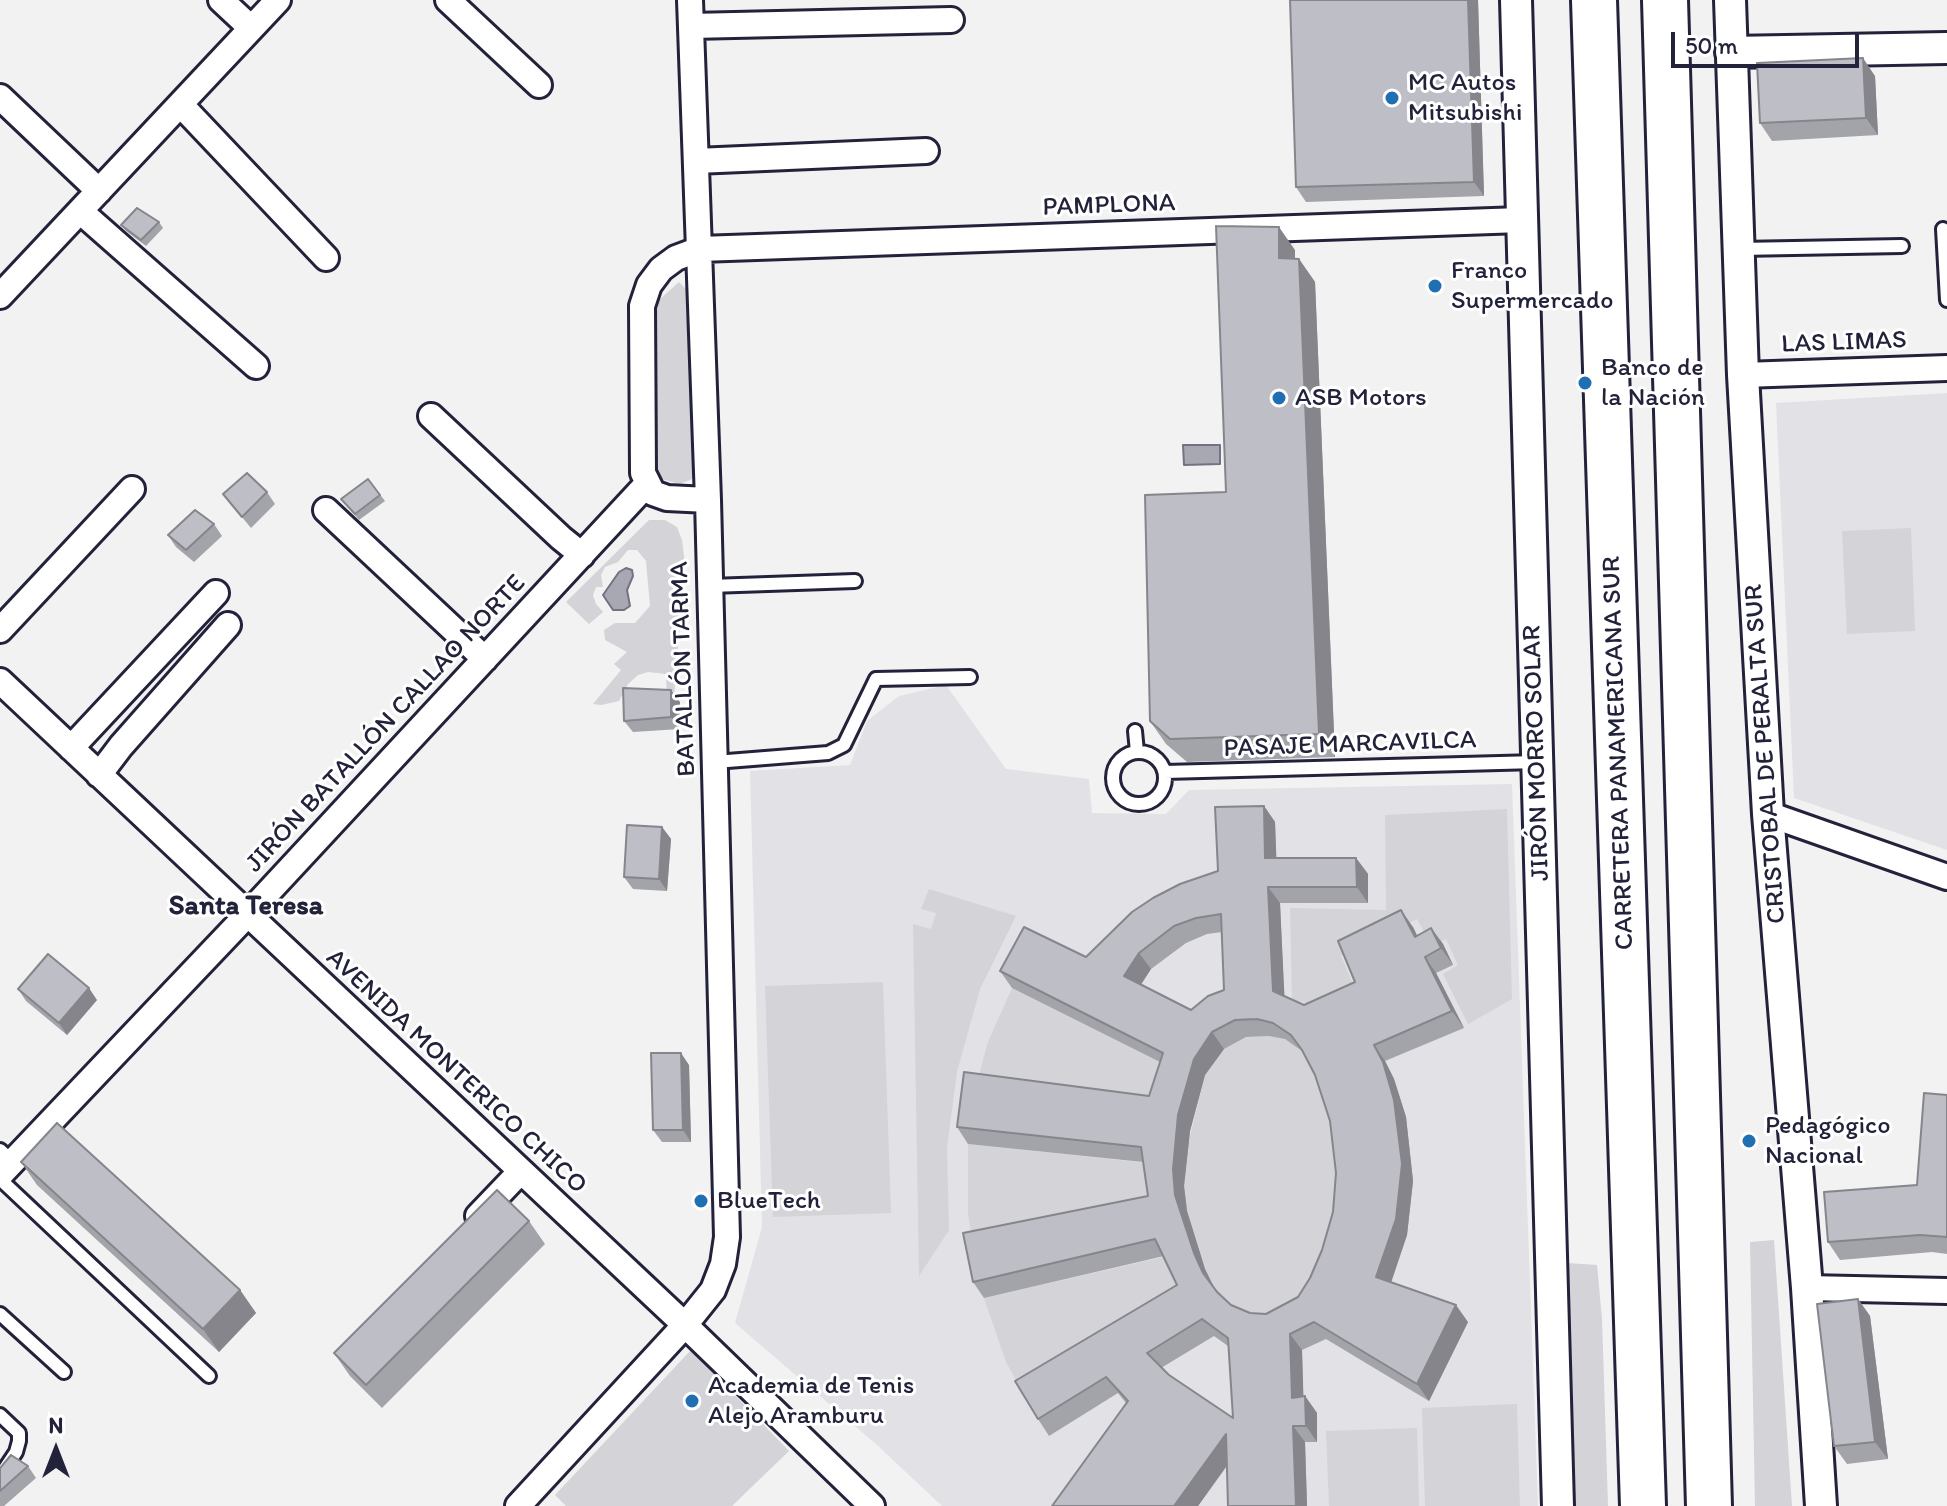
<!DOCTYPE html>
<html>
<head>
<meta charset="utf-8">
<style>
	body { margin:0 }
	#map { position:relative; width:1947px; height:1506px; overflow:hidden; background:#f2f2f3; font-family:Itim,sans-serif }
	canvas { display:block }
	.north { position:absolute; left:16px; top:1410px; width:80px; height:80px; -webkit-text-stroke:6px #fff; paint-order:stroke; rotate:0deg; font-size:22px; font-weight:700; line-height:32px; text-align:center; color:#22223b }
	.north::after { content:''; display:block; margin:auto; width:28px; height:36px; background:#22223b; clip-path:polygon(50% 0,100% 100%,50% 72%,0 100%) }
	.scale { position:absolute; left:1671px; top:32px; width:188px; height:36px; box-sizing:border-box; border:4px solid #22223b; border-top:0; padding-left:10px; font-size:24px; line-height:28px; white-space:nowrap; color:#22223b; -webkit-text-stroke:6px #fff; paint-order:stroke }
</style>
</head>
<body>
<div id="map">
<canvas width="1947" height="1506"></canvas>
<div class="north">N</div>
<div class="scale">50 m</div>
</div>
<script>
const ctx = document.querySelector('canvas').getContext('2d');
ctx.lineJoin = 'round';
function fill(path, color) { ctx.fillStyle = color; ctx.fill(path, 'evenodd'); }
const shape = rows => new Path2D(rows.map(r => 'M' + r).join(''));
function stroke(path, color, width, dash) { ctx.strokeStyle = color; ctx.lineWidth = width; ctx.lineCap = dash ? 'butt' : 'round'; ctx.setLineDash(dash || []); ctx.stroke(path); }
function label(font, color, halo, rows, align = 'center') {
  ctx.font = font + ' Itim,sans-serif'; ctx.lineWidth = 6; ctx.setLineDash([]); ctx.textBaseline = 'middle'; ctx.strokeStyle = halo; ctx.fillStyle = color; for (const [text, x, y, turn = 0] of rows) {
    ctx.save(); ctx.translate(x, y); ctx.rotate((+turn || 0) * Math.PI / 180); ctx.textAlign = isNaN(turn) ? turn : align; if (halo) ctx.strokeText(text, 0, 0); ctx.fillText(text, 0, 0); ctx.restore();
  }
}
fill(shape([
	[1947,393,1947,850,1794,798,1776,403],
	[946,685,1006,769,1089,779,1092,813,1166,814,1189,790,1512,784,1538,1506,942,1506,877,1445,735,1323,762,1227,750,771,850,765,867,721,899,696]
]), '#e2e2e6');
fill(shape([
	[679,282,690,293,696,475,690,480,679,484,662,479,655,465,655,315,658,301],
	[649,520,665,520,677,527,682,540,685,565,674,696,667,695,666,674,648,672,638,675,628,684,619,701,601,705,593,704,621,670,614,664,627,652,605,640,604,630,615,623,635,623,650,606,646,561,637,550,628,550,618,562,605,567,601,575,603,587,596,587,593,595,596,604,603,612,589,624,566,602],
	[1911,528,1915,631,1847,634,1842,531],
	[1507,809,1512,999,1468,1024,1443,974,1458,965,1446,939,1432,946,1417,919,1341,956,1357,993,1311,1007,1304,1002,1292,1000,1290,908,1386,910,1385,815],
	[929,889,1016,916,980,989,957,1072,947,1148,949,1230,919,1276,913,924,931,929,936,913,921,909],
	[883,982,891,1213,773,1217,765,986],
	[1012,988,1175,1069,1166,1097,975,1089,988,1042],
	[1269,1036,1285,1039,1302,1051,1314,1066,1345,1161,1322,1295,1243,1322,1215,1289,1205,1269,1187,1211,1184,1186,1186,1153,1205,1075,1224,1049,1246,1037],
	[968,1144,1155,1164,1156,1194,974,1250,968,1214],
	[1774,1240,1792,1506,1755,1506,1750,1242],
	[1168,1256,1182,1286,1026,1398,1006,1362,984,1298],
	[1567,1263,1597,1265,1602,1319,1608,1506,1575,1506],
	[691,1350,789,1451,732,1506,566,1506,555,1495],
	[1517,1404,1520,1506,1425,1506,1422,1408],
	[1417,1428,1419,1506,1329,1506,1326,1431]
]), '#d3d3d8');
const water = shape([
	[1183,445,1220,445,1220,464,1184,465,1183,445],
	[626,568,632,570,633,576,627,590,630,606,624,610,613,610,603,595,619,572,626,568]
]);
fill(water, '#a8a8b2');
stroke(water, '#727282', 2);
const service = shape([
	[1943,229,1947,300],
	[1739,249,1902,246],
	[710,586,855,581],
	[1135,731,1137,752],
	'1113 778a26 26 0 1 1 52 0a26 26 0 1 1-52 0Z',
	[715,762,828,753,844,745,876,679,970,677],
	[1165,772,1537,762],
	[0,1150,12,1161],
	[0,1179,209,1376],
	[0,1314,64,1372],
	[0,1415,19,1433,19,1441,16,1452,0,1476]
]);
const minor = shape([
	[221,0,251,28],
	[448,0,539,85],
	[691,26,951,20],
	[0,97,99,191],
	[181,105,326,258],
	[696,161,926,151],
	[80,211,256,366],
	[0,296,278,0],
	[1743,375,1947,368],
	[431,416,561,538,582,555],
	[708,500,667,498,653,493,643,473,642,306,649,285,661,269,676,258,700,249,1521,220],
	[326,510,485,659],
	[0,630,132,489],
	[0,681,685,1325,872,1506],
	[71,748,216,593],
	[99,775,121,746,228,625],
	[1768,814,1947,877],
	[0,1175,247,915,647,484],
	[478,1216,521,1171],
	[1807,1288,1947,1291],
	[518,1506,685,1325,713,1290,723,1264,727,1237,708,500,690,0]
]);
const tertiary = shape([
	[1516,0,1558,1506],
	[1730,0,1743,375,1768,814,1807,1288,1821,1506],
	[1731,52,1947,48]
]);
const motorway = shape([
	[1594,0,1643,1506],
	[1665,0,1709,1506]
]);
stroke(service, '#22223b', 18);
stroke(minor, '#22223b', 30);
stroke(tertiary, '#22223b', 36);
stroke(motorway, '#22223b', 50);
stroke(service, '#fff', 12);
stroke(minor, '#fff', 24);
stroke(tertiary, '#fff', 30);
stroke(motorway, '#fff', 44);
fill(shape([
	[1290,0,1478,0,1484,196,1306,202,1296,187],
	[1875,76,1878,135,1772,141,1760,123],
	[159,222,163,228,146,246,126,231,121,225],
	[1295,250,1295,259,1299,259,1315,282,1335,757,1187,762,1166,744,1150,721,1226,492],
	[368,479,385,501,359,520,341,499],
	[267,492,275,504,251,528,223,494],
	[214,524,222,536,194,562,176,547,168,535],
	[680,702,680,729,633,732,624,721],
	[1264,806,1275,822,1276,858,1356,858,1368,874,1368,903,1280,903,1284,996,1304,1005,1355,982,1413,927,1417,936,1431,928,1443,944,1453,965,1436,973,1464,1028,1385,1061,1394,1079,1406,1117,1413,1181,1407,1235,1391,1283,1468,1322,1429,1401,1326,1339,1302,1350,1303,1397,1305,1396,1317,1413,1317,1442,1305,1442,1307,1506,1228,1506,1227,1466,1198,1506,1052,1506,1126,1403,1118,1393,1049,1436,1038,1419,1177,1285,1164,1256,984,1298,973,1282,1148,1196,1143,1162,968,1144,957,1127,1149,1096,1160,1062,1012,988,1000,971,1086,957,1218,871],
	[1222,932,1224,990,1191,1010,1141,985,1151,969,1186,943,1207,934],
	[1269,1036,1285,1039,1302,1051,1315,1075,1330,1121,1336,1173,1333,1212,1322,1250,1310,1278,1298,1297,1266,1314,1250,1313,1231,1305,1213,1286,1205,1269,1187,1211,1184,1186,1190,1131,1205,1075,1224,1049,1246,1037],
	[1214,1336,1228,1346,1233,1418,1169,1375,1161,1368],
	[662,827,671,839,667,891,633,889,624,877],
	[18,989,97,1000,67,1035,26,1001],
	[689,1065,691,1142,662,1142,653,1130],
	[1947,1095,1947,1254,1932,1252,1840,1260,1828,1242,1917,1185],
	[21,1162,240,1290,256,1313,219,1352,37,1185],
	[529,1221,545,1244,382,1408,350,1376,334,1353],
	[1858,1299,1870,1316,1888,1459,1847,1464,1834,1446],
	[28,1466,36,1478,4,1506,0,1506,0,1468]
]), '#a3a3aa');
fill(shape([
	[1468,0,1478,0,1484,196,1474,182],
	[1863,58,1875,76,1878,135,1866,118],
	[1279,227,1295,250,1295,281,1279,258],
	[1299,259,1315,282,1335,757,1319,734],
	[671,690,680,702,680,729,671,717],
	[1264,806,1275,822,1277,874,1265,858],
	[662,827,671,839,667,891,659,879],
	[1356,858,1368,874,1368,903,1357,887],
	[1268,887,1280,903,1285,1007,1273,991],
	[1401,910,1413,927,1426,954,1415,937],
	[1431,928,1443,944,1453,965,1441,948],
	[1139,953,1151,969,1135,993,1124,976],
	[1425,957,1436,973,1464,1028,1452,1011],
	[89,988,97,1000,67,1035,59,1023],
	[1212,1032,1224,1049,1205,1075,1190,1131,1184,1186,1187,1211,1205,1269,1215,1289,1203,1273,1194,1253,1175,1195,1173,1169,1178,1115,1194,1059],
	[1374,1045,1385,1061,1394,1079,1406,1117,1413,1181,1407,1235,1387,1294,1376,1277],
	[681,1053,689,1065,691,1142,683,1130],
	[240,1290,256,1313,219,1352,203,1329],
	[1858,1299,1870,1316,1888,1459,1875,1442],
	[1456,1305,1468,1322,1429,1401,1417,1384],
	[1290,1334,1302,1350,1304,1414,1292,1398],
	[1305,1396,1317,1413,1317,1442,1306,1426],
	[1293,1426,1305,1442,1307,1506,1296,1506],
	[1226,1434,1237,1451,1198,1506,1174,1506]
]), '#85858b');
const building = shape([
	[1290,0,1468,0,1474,182,1296,187,1290,0],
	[1863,58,1866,118,1760,123,1757,63,1863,58],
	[137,208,159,222,141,240,121,225,137,208],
	[1216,226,1279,227,1279,258,1299,259,1319,734,1170,739,1150,721,1145,495,1226,492,1216,226],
	[247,473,267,492,242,517,223,494,247,473],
	[368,479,380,495,355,514,341,499,368,479],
	[195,510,214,524,186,550,168,535,195,510],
	[623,688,671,690,671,717,624,721,623,688],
	[1264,806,1265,858,1356,858,1357,887,1268,887,1273,991,1304,1005,1355,982,1338,941,1401,910,1415,937,1431,928,1441,948,1425,957,1452,1011,1374,1045,1383,1062,1394,1100,1402,1164,1396,1219,1376,1277,1456,1305,1417,1384,1314,1322,1290,1334,1292,1398,1305,1396,1306,1426,1293,1426,1296,1506,1228,1506,1226,1434,1174,1506,1052,1506,1128,1401,1106,1377,1038,1419,1015,1381,1177,1285,1155,1239,973,1282,963,1233,1148,1196,1141,1147,957,1127,964,1072,1149,1096,1163,1053,1000,971,1024,927,1086,957,1132,912,1153,898,1180,884,1218,871,1215,807,1264,806],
	[1221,914,1224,990,1208,996,1191,1010,1124,976,1139,953,1174,926,1196,918,1221,914],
	[1257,1019,1273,1023,1291,1035,1302,1050,1315,1075,1330,1121,1336,1173,1333,1212,1322,1250,1310,1278,1298,1297,1266,1314,1250,1313,1231,1305,1217,1292,1203,1273,1194,1253,1175,1195,1173,1169,1178,1115,1194,1059,1212,1032,1235,1020,1257,1019],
	[1202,1319,1228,1338,1233,1418,1169,1375,1147,1353,1202,1319],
	[627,825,662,827,659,879,624,877,627,825],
	[48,954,89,988,59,1023,18,989,48,954],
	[651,1053,681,1053,683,1130,653,1130,651,1053],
	[1924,1093,1947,1095,1947,1237,1920,1235,1828,1242,1824,1192,1917,1185,1924,1093],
	[57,1123,240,1290,203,1329,21,1162,57,1123],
	[497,1190,529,1221,366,1385,334,1353,497,1190],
	[1858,1299,1875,1442,1834,1446,1817,1304,1858,1299],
	[11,1455,28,1466,0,1491,0,1468,11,1455]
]);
fill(building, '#bebec6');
stroke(building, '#85858b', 2);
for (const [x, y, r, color] of [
	[1392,98,8,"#1f6fb2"],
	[1435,286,8,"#1f6fb2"],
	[1585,383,8,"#1f6fb2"],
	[1279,398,8,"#1f6fb2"],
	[1749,1141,8,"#1f6fb2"],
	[701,1201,8,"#1f6fb2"],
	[692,1401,8,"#1f6fb2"]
]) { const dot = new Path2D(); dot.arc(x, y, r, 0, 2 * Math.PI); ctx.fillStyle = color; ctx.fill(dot); stroke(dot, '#fff', 3); }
label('26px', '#22223b', '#fff', [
	["MC Autos",1408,83],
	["Mitsubishi",1408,113],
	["Franco",1451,271],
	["Supermercado",1451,301],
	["Banco de",1601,368],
	["la Nación",1601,398],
	["ASB Motors",1295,398],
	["Pedagógico",1765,1126],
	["Nacional",1765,1156],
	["BlueTech",717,1201],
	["Academia de Tenis",708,1386],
	["Alejo Aramburu",708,1416]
], 'left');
label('26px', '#22223b', '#fff', [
	["PAMPLONA",1109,206,-2],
	["LAS LIMAS",1844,343,-2],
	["BATALLÓN TARMA",684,669,-92],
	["JIRÓN BATALLÓN CALLAO NORTE",386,724,-47],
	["PASAJE MARCAVILCA",1350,745,-2],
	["JIRÓN MORRO SOLAR",1537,753,-92],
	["CARRETERA PANAMERICANA SUR",1619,753,-92],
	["CRISTOBAL DE PERALTA SUR",1766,754,-94],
	["AVENIDA MONTERICO CHICO",456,1072,43]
]);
label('bold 28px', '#22223b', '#fff', [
	["Santa Teresa",246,907]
]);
</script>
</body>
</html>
